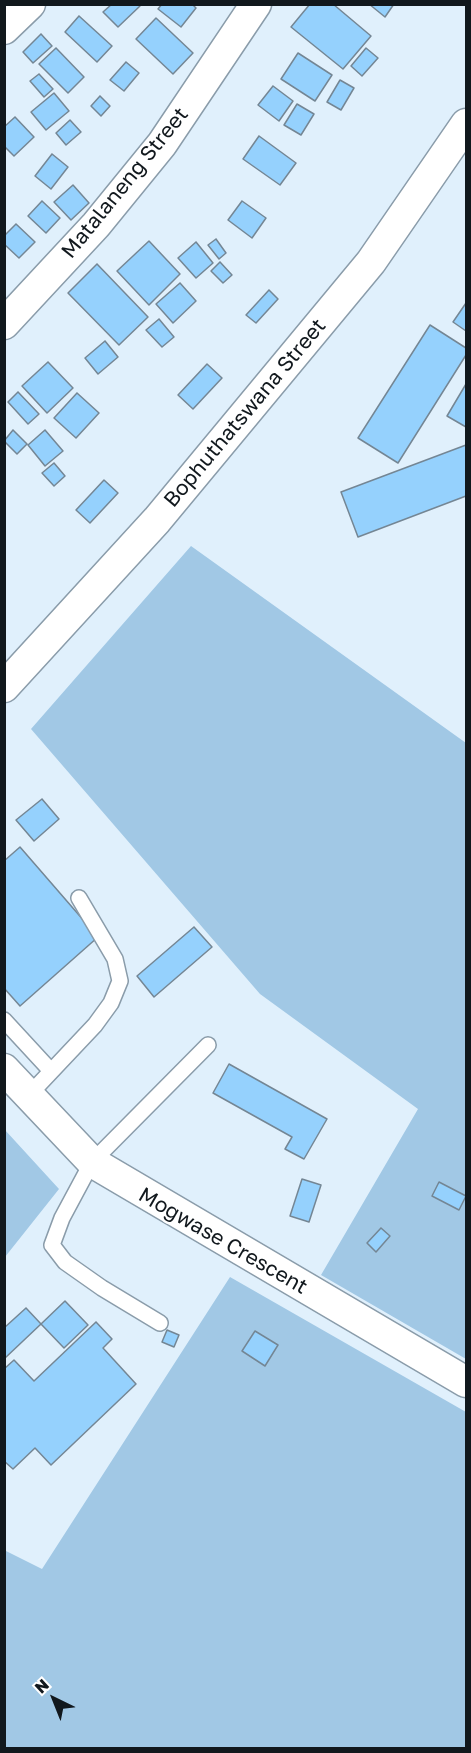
<!DOCTYPE html>
<html>
<head>
<meta charset="utf-8">
<style>
	body { margin:0 }
	#map { position:relative; width:471px; height:1753px; overflow:hidden; background:#e0f0fc; font-family:"Golos Text",sans-serif }
	canvas { display:block }
	.frame { position:absolute; inset:0; border:6px solid #11181d; pointer-events:none }
	.north { position:absolute; left:24px; top:1669px; width:60px; height:60px; -webkit-text-stroke:4px #fff; paint-order:stroke; rotate:317deg; font-size:16px; font-weight:700; line-height:24px; text-align:center; color:#11181d }
	.north::after { content:''; display:block; margin:auto; width:21px; height:27px; background:#11181d; clip-path:polygon(50% 0,100% 100%,50% 72%,0 100%) }
</style>
</head>
<body>
<div id="map">
<canvas width="471" height="1753"></canvas>
<div class="frame"></div>
<div class="north">N</div>
</div>
<script>
const ctx = document.querySelector('canvas').getContext('2d');
ctx.lineJoin = 'round';
function fill(path, color) { ctx.fillStyle = color; ctx.fill(path, 'evenodd'); }
const shape = rows => new Path2D(rows.map(r => 'M' + r).join(''));
function stroke(path, color, width, dash) { ctx.strokeStyle = color; ctx.lineWidth = width; ctx.lineCap = dash ? 'butt' : 'round'; ctx.setLineDash(dash || []); ctx.stroke(path); }
function label(font, color, halo, rows, align = 'center') {
  ctx.font = font + ' "Golos Text",sans-serif'; ctx.lineWidth = 4.5; ctx.setLineDash([]); ctx.textBaseline = 'middle'; ctx.strokeStyle = halo; ctx.fillStyle = color; for (const [text, x, y, turn = 0] of rows) {
    ctx.save(); ctx.translate(x, y); ctx.rotate((+turn || 0) * Math.PI / 180); ctx.textAlign = isNaN(turn) ? turn : align; if (halo) ctx.strokeText(text, 0, 0); ctx.fillText(text, 0, 0); ctx.restore();
  }
}
fill(shape([
	[191,546,466,743,466,1359,321,1275,418,1109,260,994,31,729],
	[5,1130,59,1189,5,1257],
	[230,1277,466,1412,466,1748,5,1748,4,1550,42,1569]
]), '#a1c8e5');
const building = shape([
	[112,4,138,4,140,6,118,27,103,12,112,4],
	[162,4,192,4,196,8,181,27,158,9,162,4],
	[310,4,333,4,371,36,343,69,291,27,310,4],
	[369,4,394,4,385,17,369,4],
	[79,16,112,46,97,62,65,32,79,16],
	[156,18,193,53,173,74,136,39,156,18],
	[41,34,52,46,33,63,23,52,41,34],
	[56,48,84,77,68,93,39,64,56,48],
	[366,48,378,58,362,76,351,66,366,48],
	[298,53,332,75,315,101,281,79,298,53],
	[126,62,139,73,124,91,110,80,126,62],
	[39,74,53,89,44,97,30,81,39,74],
	[340,80,354,88,341,110,327,102,340,80],
	[273,86,293,101,279,121,258,105,273,86],
	[54,93,69,111,46,130,31,112,54,93],
	[100,96,110,106,101,116,91,106,100,96],
	[297,104,314,114,301,135,284,125,297,104],
	[15,117,34,137,14,156,4,146,4,127,15,117],
	[70,120,81,132,66,145,56,133,70,120],
	[259,136,296,163,280,185,243,159,259,136],
	[52,154,68,167,51,189,35,176,52,154],
	[73,185,89,203,71,220,54,202,73,185],
	[42,201,60,218,46,233,28,216,42,201],
	[242,201,266,218,252,238,228,220,242,201],
	[16,224,35,242,19,258,4,244,4,236,16,224],
	[216,239,226,253,219,259,208,245,216,239],
	[149,241,180,274,149,305,117,271,149,241],
	[196,242,213,263,196,278,178,258,196,242],
	[220,262,232,275,223,283,211,271,220,262],
	[97,264,148,317,119,345,68,293,97,264],
	[180,283,196,301,173,323,156,304,180,283],
	[269,290,278,299,256,323,246,315,269,290],
	[466,303,466,331,453,322,466,303],
	[159,319,174,337,162,347,146,330,159,319],
	[430,325,466,348,466,355,398,463,358,438,430,325],
	[105,341,118,357,98,374,85,358,105,341],
	[48,362,73,388,47,413,22,386,48,362],
	[207,364,222,378,193,409,178,395,207,364],
	[466,384,466,427,447,416,466,384],
	[18,392,39,414,28,424,8,402,18,392],
	[77,393,99,413,76,438,54,418,77,393],
	[13,430,27,444,17,454,4,441,13,430],
	[45,430,63,451,45,466,28,445,45,430],
	[466,445,466,496,358,537,341,492,466,445],
	[54,463,65,476,54,486,42,473,54,463],
	[104,480,118,493,90,523,76,510,104,480],
	[42,799,59,819,34,841,16,820,42,799],
	[20,847,98,937,20,1006,4,988,4,861,20,847],
	[194,927,212,947,154,997,137,976,194,927],
	[229,1064,327,1119,304,1159,285,1149,292,1137,213,1093,229,1064],
	[302,1179,321,1185,309,1222,290,1216,302,1179],
	[439,1182,466,1196,459,1210,432,1196,439,1182],
	[381,1228,390,1236,376,1252,367,1243,381,1228],
	[65,1301,88,1325,64,1348,41,1324,65,1301],
	[26,1308,41,1324,4,1359,4,1328,26,1308],
	[96,1322,112,1339,103,1348,136,1384,51,1465,35,1448,13,1469,4,1461,4,1369,14,1360,34,1381,96,1322],
	[167,1330,179,1335,174,1347,162,1342,167,1330],
	[255,1331,278,1345,265,1366,242,1351,255,1331]
]);
fill(building, '#95d1fd');
stroke(building, '#748694', 1.5);
const lane = shape([
	[4,1020,51,1071],
	[28,1096,95,1025,111,1003,120,981,115,959,79,898],
	[160,1323,102,1288,65,1262,52,1245,62,1218,92,1162,208,1045]
]);
const street = shape([
	[4,29,30,4],
	[4,324,96,225,162,144,256,4],
	[4,687,157,520,371,262,466,124],
	[4,1069,92,1162,466,1382]
]);
stroke(lane, '#8a9caa', 18);
stroke(street, '#8a9caa', 33);
stroke(lane, '#fff', 15);
stroke(street, '#fff', 30);
label('21px', '#11181d', '#fff', [
	["Matalaneng Street",125,183,-51],
	["Bophuthatswana Street",245,413,-50],
	["Mogwase Crescent",223,1241,30]
]);
</script>
</body>
</html>
